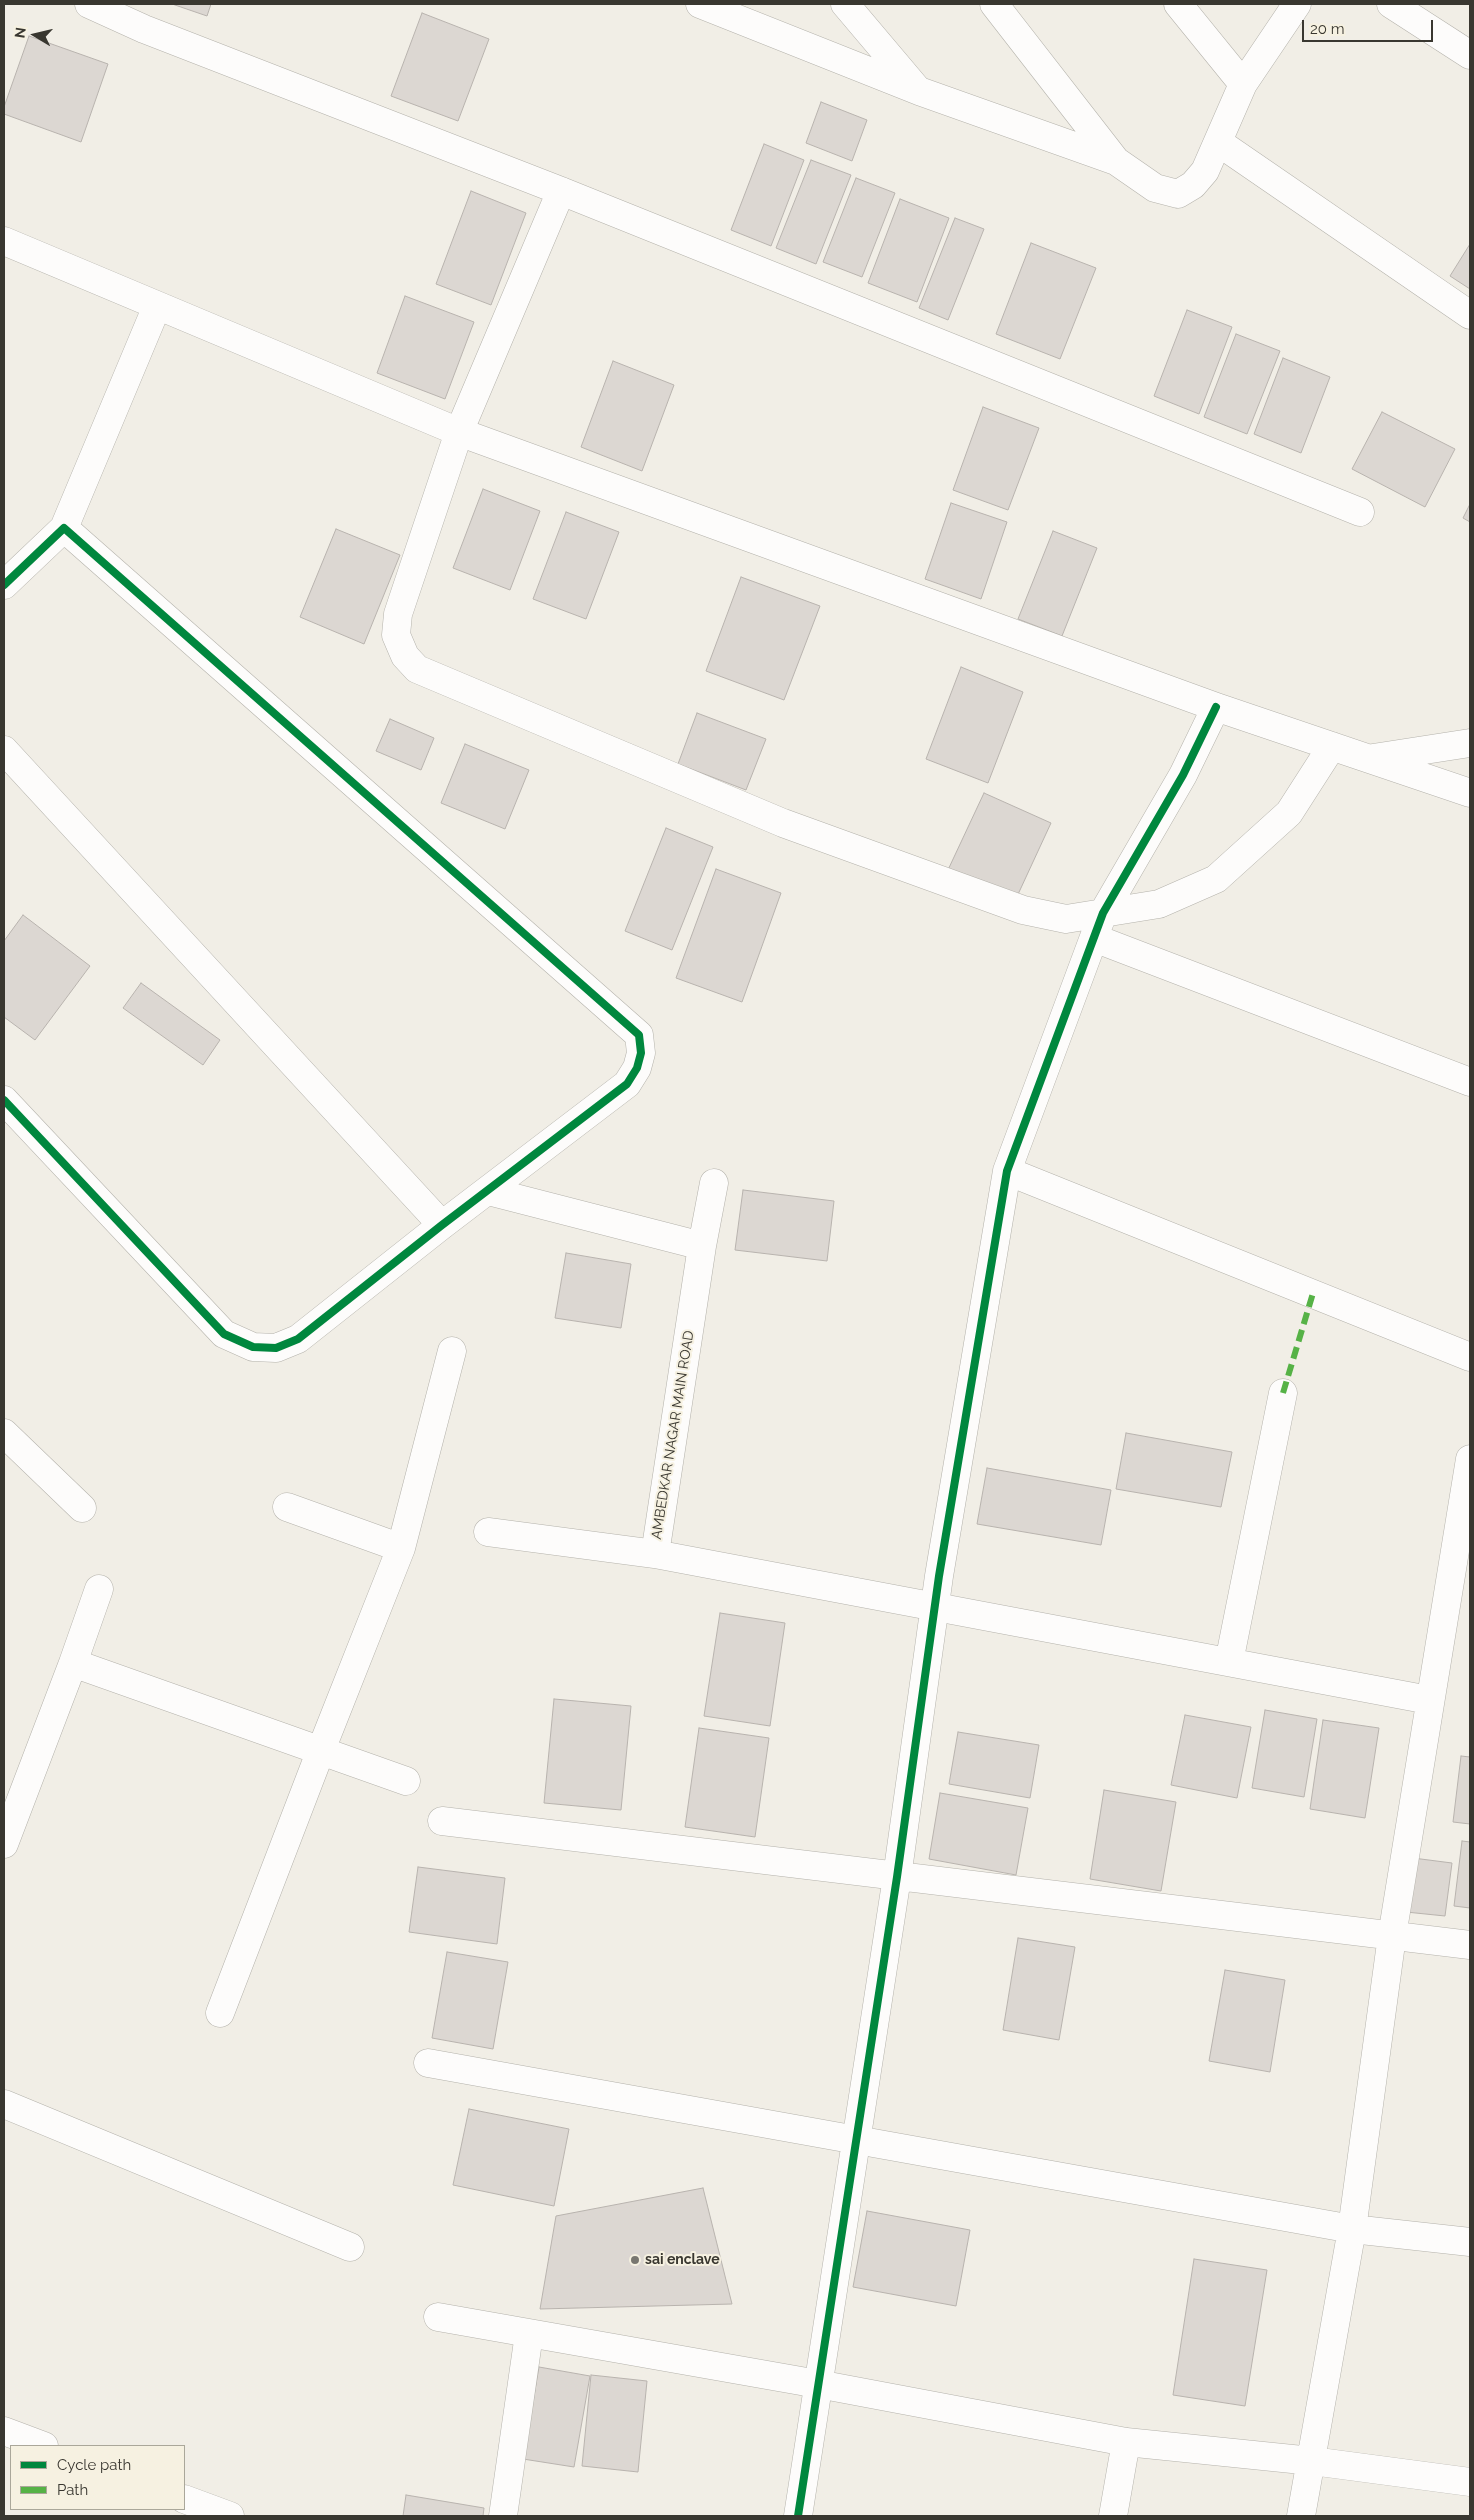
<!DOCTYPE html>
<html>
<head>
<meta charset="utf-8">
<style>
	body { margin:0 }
	#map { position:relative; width:1474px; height:2520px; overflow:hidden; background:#f1eee6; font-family:Raleway,sans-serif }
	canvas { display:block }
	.frame { position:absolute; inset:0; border:5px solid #393730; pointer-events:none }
	.legend { position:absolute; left:10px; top:2445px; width:175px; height:65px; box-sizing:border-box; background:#f6f1e1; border:1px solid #aaa79a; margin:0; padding:6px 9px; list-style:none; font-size:15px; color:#393730 }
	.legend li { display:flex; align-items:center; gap:10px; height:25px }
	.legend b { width:25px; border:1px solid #aaa79a }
	.north { position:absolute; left:10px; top:10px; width:50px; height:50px; -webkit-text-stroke:4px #f6f1e1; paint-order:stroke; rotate:279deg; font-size:14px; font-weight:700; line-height:20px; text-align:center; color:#393730 }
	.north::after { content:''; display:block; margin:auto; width:18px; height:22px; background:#393730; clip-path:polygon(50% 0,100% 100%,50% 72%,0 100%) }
	.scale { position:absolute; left:1302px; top:20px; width:131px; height:22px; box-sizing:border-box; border:2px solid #393730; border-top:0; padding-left:6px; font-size:15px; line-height:18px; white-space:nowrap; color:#393730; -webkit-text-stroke:4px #f6f1e1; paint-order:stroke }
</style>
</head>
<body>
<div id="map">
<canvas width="1474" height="2520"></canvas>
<div class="frame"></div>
<ul class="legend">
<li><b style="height:6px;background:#00873e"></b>Cycle path</li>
<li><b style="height:6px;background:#56b246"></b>Path</li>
</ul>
<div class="north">N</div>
<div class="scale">20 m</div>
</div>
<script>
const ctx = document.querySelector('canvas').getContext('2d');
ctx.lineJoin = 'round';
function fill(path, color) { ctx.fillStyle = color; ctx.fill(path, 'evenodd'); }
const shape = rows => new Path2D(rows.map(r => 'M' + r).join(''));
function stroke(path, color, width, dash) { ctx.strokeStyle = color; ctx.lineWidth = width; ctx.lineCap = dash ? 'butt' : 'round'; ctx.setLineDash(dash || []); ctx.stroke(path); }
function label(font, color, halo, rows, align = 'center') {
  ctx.font = font + ' Raleway,sans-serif'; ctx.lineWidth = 4; ctx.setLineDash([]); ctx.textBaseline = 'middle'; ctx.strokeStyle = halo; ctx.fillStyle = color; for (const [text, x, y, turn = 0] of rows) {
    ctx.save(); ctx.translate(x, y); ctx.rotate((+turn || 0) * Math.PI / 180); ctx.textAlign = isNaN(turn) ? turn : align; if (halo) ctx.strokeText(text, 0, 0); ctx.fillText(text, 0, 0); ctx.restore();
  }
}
const building = shape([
	[172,4,211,4,207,16,172,4],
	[422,13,489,39,458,121,391,96,422,13],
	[29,36,108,64,81,142,4,114,4,107,29,36],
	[821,102,867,120,852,161,806,143,821,102],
	[764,144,804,160,771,246,731,230,764,144],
	[811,160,851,175,816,264,776,248,811,160],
	[856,178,895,193,862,277,823,262,856,178],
	[471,191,526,213,491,305,436,284,471,191],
	[900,199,949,218,917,302,868,283,900,199],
	[955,218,984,229,948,320,919,308,955,218],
	[1031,243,1096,268,1060,359,996,334,1031,243],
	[1470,244,1470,289,1450,276,1470,244],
	[405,296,474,322,445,399,377,373,405,296],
	[1187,310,1232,327,1199,414,1154,396,1187,310],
	[1236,334,1280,351,1247,434,1204,417,1236,334],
	[1283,358,1330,377,1301,453,1254,434,1283,358],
	[613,361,674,385,642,471,581,447,613,361],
	[983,407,1039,428,1008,510,953,490,983,407],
	[1382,412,1455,449,1425,507,1352,469,1382,412],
	[483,489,540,511,510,590,453,568,483,489],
	[951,503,1007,522,981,599,925,579,951,503],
	[1470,504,1470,522,1463,518,1470,504],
	[566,512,619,532,586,619,533,599,566,512],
	[336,529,400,555,364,644,300,617,336,529],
	[1053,531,1097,548,1062,636,1018,619,1053,531],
	[741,577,820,606,784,700,706,671,741,577],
	[961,667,1023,692,988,783,926,759,961,667],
	[697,713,766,739,746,790,678,764,697,713],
	[390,719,434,738,421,770,376,751,390,719],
	[465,744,529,770,505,829,441,803,465,744],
	[984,793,1051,823,1014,903,947,872,984,793],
	[666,828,713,847,672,950,625,931,666,828],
	[716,869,781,893,742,1002,676,978,716,869],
	[23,915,90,966,35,1040,4,1017,4,941,23,915],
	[141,983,220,1040,203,1065,123,1008,141,983],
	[743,1190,834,1201,827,1261,735,1250,743,1190],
	[566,1253,631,1264,621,1328,555,1318,566,1253],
	[1126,1433,1232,1452,1221,1507,1116,1489,1126,1433],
	[987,1468,1111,1490,1101,1545,977,1524,987,1468],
	[720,1613,785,1623,770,1726,704,1716,720,1613],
	[554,1699,631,1706,621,1810,544,1803,554,1699],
	[1265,1710,1317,1719,1304,1797,1252,1788,1265,1710],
	[1185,1715,1251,1727,1237,1798,1171,1785,1185,1715],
	[1323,1720,1379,1728,1365,1818,1310,1809,1323,1720],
	[699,1728,769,1738,755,1837,685,1827,699,1728],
	[958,1732,1039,1745,1030,1798,949,1784,958,1732],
	[1461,1756,1470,1757,1470,1824,1453,1822,1461,1756],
	[1104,1790,1176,1802,1161,1891,1090,1879,1104,1790],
	[940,1793,1028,1808,1016,1875,929,1859,940,1793],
	[1462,1841,1470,1842,1470,1908,1454,1906,1462,1841],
	[1413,1858,1452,1863,1445,1916,1406,1912,1413,1858],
	[418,1867,505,1878,497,1944,409,1932,418,1867],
	[1018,1938,1075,1947,1059,2040,1003,2030,1018,1938],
	[447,1952,508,1962,493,2049,432,2038,447,1952],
	[1225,1970,1285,1980,1270,2072,1209,2061,1225,1970],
	[469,2109,569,2129,554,2206,453,2185,469,2109],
	[703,2188,732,2304,540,2309,556,2216,703,2188],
	[867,2211,970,2230,956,2306,853,2287,867,2211],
	[1194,2259,1267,2270,1245,2406,1173,2395,1194,2259],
	[539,2367,590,2376,574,2467,523,2459,539,2367],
	[591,2375,647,2381,638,2472,582,2466,591,2375],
	[406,2495,484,2508,483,2516,403,2516,406,2495]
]);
fill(building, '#dcd7d2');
stroke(building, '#b8b3ae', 1);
const minor = shape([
	[89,4,144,29,561,191,1360,512],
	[700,4,919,91,1116,161,1155,188,1178,194,1193,185,1205,171,1243,84,1297,4],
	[845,4,916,88],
	[994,4,1116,161],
	[1178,4,1243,84],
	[1391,4,1470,55],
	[1218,142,1470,315],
	[561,191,459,432,398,614,396,635,405,656,417,669,783,823,1023,910,1066,919,1159,904,1216,879,1289,813,1332,746],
	[4,241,459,432,1216,707,1470,793],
	[64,528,157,306],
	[4,585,64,528,639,1035,641,1053,637,1068,627,1084,442,1225,298,1339,276,1348,253,1347,224,1334,4,1100],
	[4,750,442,1225],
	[1373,758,1470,743],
	[1094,938,1470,1082],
	[1007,1171,1470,1357],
	[714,1183,702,1246,655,1554,1429,1700],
	[488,1191,702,1246],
	[4,1433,82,1508],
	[287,1507,401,1548],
	[488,1532,655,1554],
	[99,1589,73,1663,406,1781],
	[1229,1662,1283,1393],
	[442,1821,1470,1945],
	[4,1844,73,1663],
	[220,2013,321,1750,401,1548,452,1351],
	[428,2063,1352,2229,1470,2242],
	[4,2104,350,2247],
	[438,2317,818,2384,1126,2442,1312,2461,1470,2482],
	[4,2431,44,2446],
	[184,2499,230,2516],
	[503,2516,529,2334],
	[798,2516,897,1877,939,1576,1007,1171,1103,913,1183,775,1216,707],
	[1113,2516,1126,2442],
	[1301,2516,1352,2229,1392,1936,1470,1459]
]);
stroke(minor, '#b4b2ab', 29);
stroke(minor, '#fdfcfb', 28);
stroke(shape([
	[1283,1393,1313,1293]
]), '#56b246', 6, [12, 6]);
stroke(shape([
	[4,585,64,528,639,1035,641,1053,637,1068,627,1084,442,1225,298,1339,276,1348,253,1347,224,1334,4,1100],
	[798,2516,897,1877,939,1576,1007,1171,1103,913,1183,775,1216,707]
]), '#00873e', 8);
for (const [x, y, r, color] of [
	[635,2260,5,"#797770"]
]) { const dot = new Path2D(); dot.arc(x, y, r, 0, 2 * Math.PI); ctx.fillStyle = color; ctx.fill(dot); stroke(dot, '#f6f1e1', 2); }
label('14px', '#393730', '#f6f1e1', [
	["AMBEDKAR NAGAR MAIN ROAD",673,1435,-81]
]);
label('bold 14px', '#393730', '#f6f1e1', [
	["sai enclave",645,2260]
], 'left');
</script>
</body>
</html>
